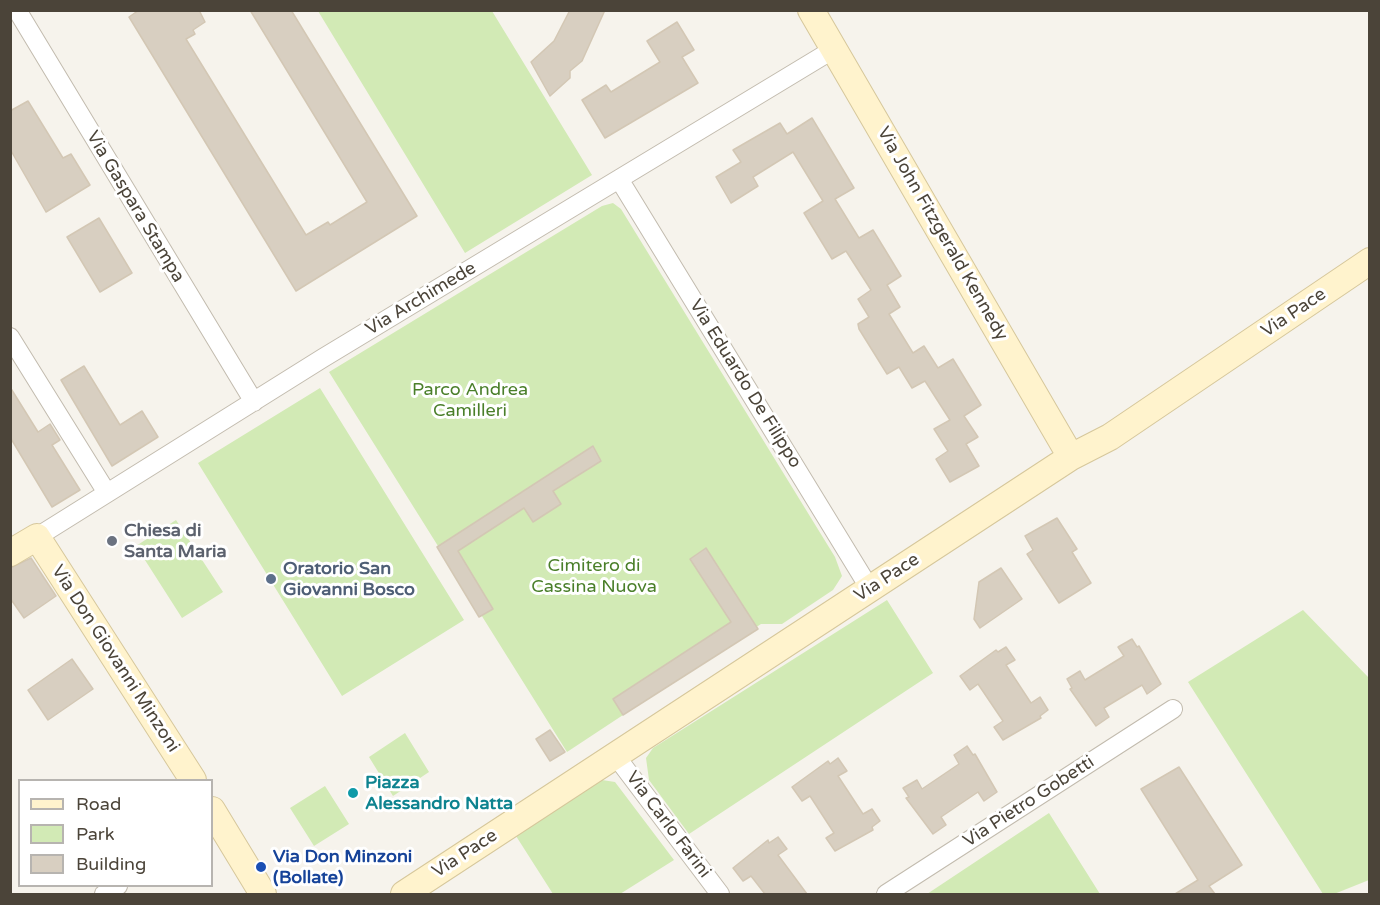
<!DOCTYPE html>
<html>
<head>
<meta charset="utf-8">
<style>
	body { margin:0 }
	#map { position:relative; width:1380px; height:905px; overflow:hidden; background:#f6f3ec; font-family:"Varela Round",sans-serif }
	canvas { display:block }
	.frame { position:absolute; inset:0; border:12px solid #4b4439; pointer-events:none }
	.legend { position:absolute; left:18px; top:779px; width:195px; height:108px; box-sizing:border-box; background:#fff; border:2px solid #b7b4b0; margin:0; padding:8px 10px; list-style:none; font-size:18px; color:#4b4439 }
	.legend li { display:flex; align-items:center; gap:12px; height:30px }
	.legend b { width:30px; border:2px solid #b7b4b0 }
</style>
</head>
<body>
<div id="map">
<canvas width="1380" height="905"></canvas>
<div class="frame"></div>
<ul class="legend">
<li><b style="height:8px;background:#fff3cd"></b>Road</li>
<li><b style="height:16px;background:#d2eab5"></b>Park</li>
<li><b style="height:16px;background:#d8cfc1"></b>Building</li>
</ul>
</div>
<script>
const ctx = document.querySelector('canvas').getContext('2d');
ctx.lineJoin = 'round';
function fill(path, color) { ctx.fillStyle = color; ctx.fill(path, 'evenodd'); }
const shape = rows => new Path2D(rows.map(r => 'M' + r).join(''));
function stroke(path, color, width, dash) { ctx.strokeStyle = color; ctx.lineWidth = width; ctx.lineCap = dash ? 'butt' : 'round'; ctx.setLineDash(dash || []); ctx.stroke(path); }
function label(font, color, halo, rows, align = 'center') {
  ctx.font = font + ' "Varela Round",sans-serif'; ctx.lineWidth = 6; ctx.setLineDash([]); ctx.textBaseline = 'middle'; ctx.strokeStyle = halo; ctx.fillStyle = color; for (const [text, x, y, turn = 0] of rows) {
    ctx.save(); ctx.translate(x, y); ctx.rotate((+turn || 0) * Math.PI / 180); ctx.textAlign = isNaN(turn) ? turn : align; if (halo) ctx.strokeText(text, 0, 0); ctx.fillText(text, 0, 0); ctx.restore();
  }
}
fill(shape([
	[318,11,492,11,592,175,465,253],
	[613,203,621,209,835,557,842,576,833,590,782,624,761,624,567,752,329,372,602,206],
	[320,388,464,620,342,696,198,463],
	[176,520,223,592,182,618,136,546],
	[887,600,933,673,689,834,649,780,646,758,653,748],
	[1303,610,1369,678,1369,880,1334,894,1323,894,1188,682],
	[405,733,429,772,393,796,369,757],
	[602,780,615,782,674,860,620,894,553,894,516,836],
	[325,786,349,824,314,846,290,808],
	[1049,813,1100,894,927,894]
]), '#d2eab5');
const building = shape([
	[139,10,199,10,205,22,193,30,195,34,186,39,306,235,328,222,330,225,367,202,250,10,291,10,417,216,296,291,129,17,139,10],
	[570,10,605,10,582,61,570,71,570,78,550,96,531,62,554,41,570,10],
	[677,22,694,50,682,57,698,83,605,138,582,100,606,85,611,92,660,62,647,41,677,22],
	[28,101,63,158,71,154,90,185,46,212,10,149,10,111,28,101],
	[812,118,854,188,835,199,859,238,873,230,901,276,887,285,900,307,889,314,913,353,924,346,938,368,953,359,981,405,964,416,978,437,966,444,979,466,950,482,936,459,948,451,934,429,950,420,925,381,912,388,899,367,887,374,859,329,858,324,869,317,858,299,871,290,846,251,832,259,804,213,823,201,793,152,753,177,758,186,731,203,716,177,741,162,733,150,780,123,787,134,812,118],
	[99,218,132,273,100,292,67,237,99,218],
	[84,366,120,425,142,411,158,437,112,466,61,380,84,366],
	[10,387,38,432,50,424,60,440,52,445,80,490,52,507,10,437,10,387],
	[593,446,601,461,553,491,561,504,533,522,524,508,458,551,493,609,479,617,437,547,593,446],
	[1057,518,1077,549,1072,552,1091,583,1059,603,1027,554,1033,550,1025,536,1057,518],
	[706,548,758,629,623,715,613,699,731,622,690,559,706,548],
	[31,558,56,596,24,618,10,598,10,568,31,558],
	[1001,568,1022,599,980,628,974,619,979,582,1001,568],
	[1132,639,1137,647,1139,646,1161,684,1147,694,1142,685,1104,708,1109,717,1096,726,1070,689,1072,688,1067,679,1080,671,1085,680,1124,656,1118,647,1132,639],
	[1006,647,1015,660,1006,665,1031,703,1040,697,1048,710,1040,716,1041,718,1003,740,994,727,1003,721,978,684,970,690,960,676,996,650,998,652,1006,647],
	[72,659,93,689,48,720,28,690,72,659],
	[550,730,565,752,550,761,536,739,550,730],
	[967,746,973,755,975,754,997,792,984,801,978,792,941,817,946,825,933,834,906,798,909,797,903,788,917,780,922,789,959,764,954,755,967,746],
	[838,758,847,771,838,776,863,814,872,809,880,821,872,827,873,830,835,851,826,838,834,833,810,796,802,801,792,787,828,761,830,764,838,758],
	[1179,767,1242,865,1209,886,1215,894,1175,894,1198,880,1141,789,1179,767],
	[778,837,787,849,778,855,807,894,765,894,751,876,743,881,733,868,768,840,769,843,778,837]
]);
fill(building, '#d8cfc1');
stroke(building, '#d3c7b4', 1.5);
const street = shape([
	[17,10,254,402],
	[619,179,870,589],
	[10,337,107,493],
	[37,537,323,358,834,49],
	[615,755,720,894],
	[104,894,118,886],
	[886,894,1173,709]
]);
const secondary = shape([
	[811,10,1071,457],
	[10,553,37,537,193,780],
	[212,810,263,894],
	[404,894,1071,457,1110,437,1370,261]
]);
stroke(street, '#c2bbae', 20);
stroke(secondary, '#d6c79b', 28);
stroke(street, '#fff', 18);
stroke(secondary, '#fff3cd', 26);
for (const [x, y, r, color] of [
	[112,541,6,"#6b7280"],
	[271,579,6,"#5c6f8a"],
	[353,793,6,"#0f9aa8"],
	[261,867,6,"#1a4fb4"]
]) { const dot = new Path2D(); dot.arc(x, y, r, 0, 2 * Math.PI); ctx.fillStyle = color; ctx.fill(dot); stroke(dot, '#fff', 2); }
label('18px', '#4b4439', '#fff', [
	["Via Gaspara Stampa",135,207,59],
	["Via John Fitzgerald Kennedy",942,234,60],
	["Via Archimede",421,299,-31],
	["Via Pace",1294,313,-34],
	["Via Eduardo De Filippo",745,384,58],
	["Via Pace",887,578,-33],
	["Via Don Giovanni Minzoni",115,659,57],
	["Via Pietro Gobetti",1029,802,-33],
	["Via Carlo Farini",668,825,53],
	["Via Pace",465,854,-33]
]);
label('18px', '#4a7f2a', '#fff', [
	["Parco Andrea",470,390],
	["Camilleri",470,411],
	["Cimitero di",594,566],
	["Cassina Nuova",594,587]
]);
label('bold 18px', '#5b616d', '#fff', [
	["Chiesa di",124,531],
	["Santa Maria",124,552]
], 'left');
label('bold 18px', '#4e5e75', '#fff', [
	["Oratorio San",283,569],
	["Giovanni Bosco",283,590]
], 'left');
label('bold 18px', '#0d838f', '#fff', [
	["Piazza",365,783],
	["Alessandro Natta",365,804]
], 'left');
label('bold 18px', '#164399', '#fff', [
	["Via Don Minzoni",273,857],
	["(Bollate)",273,878]
], 'left');
</script>
</body>
</html>
